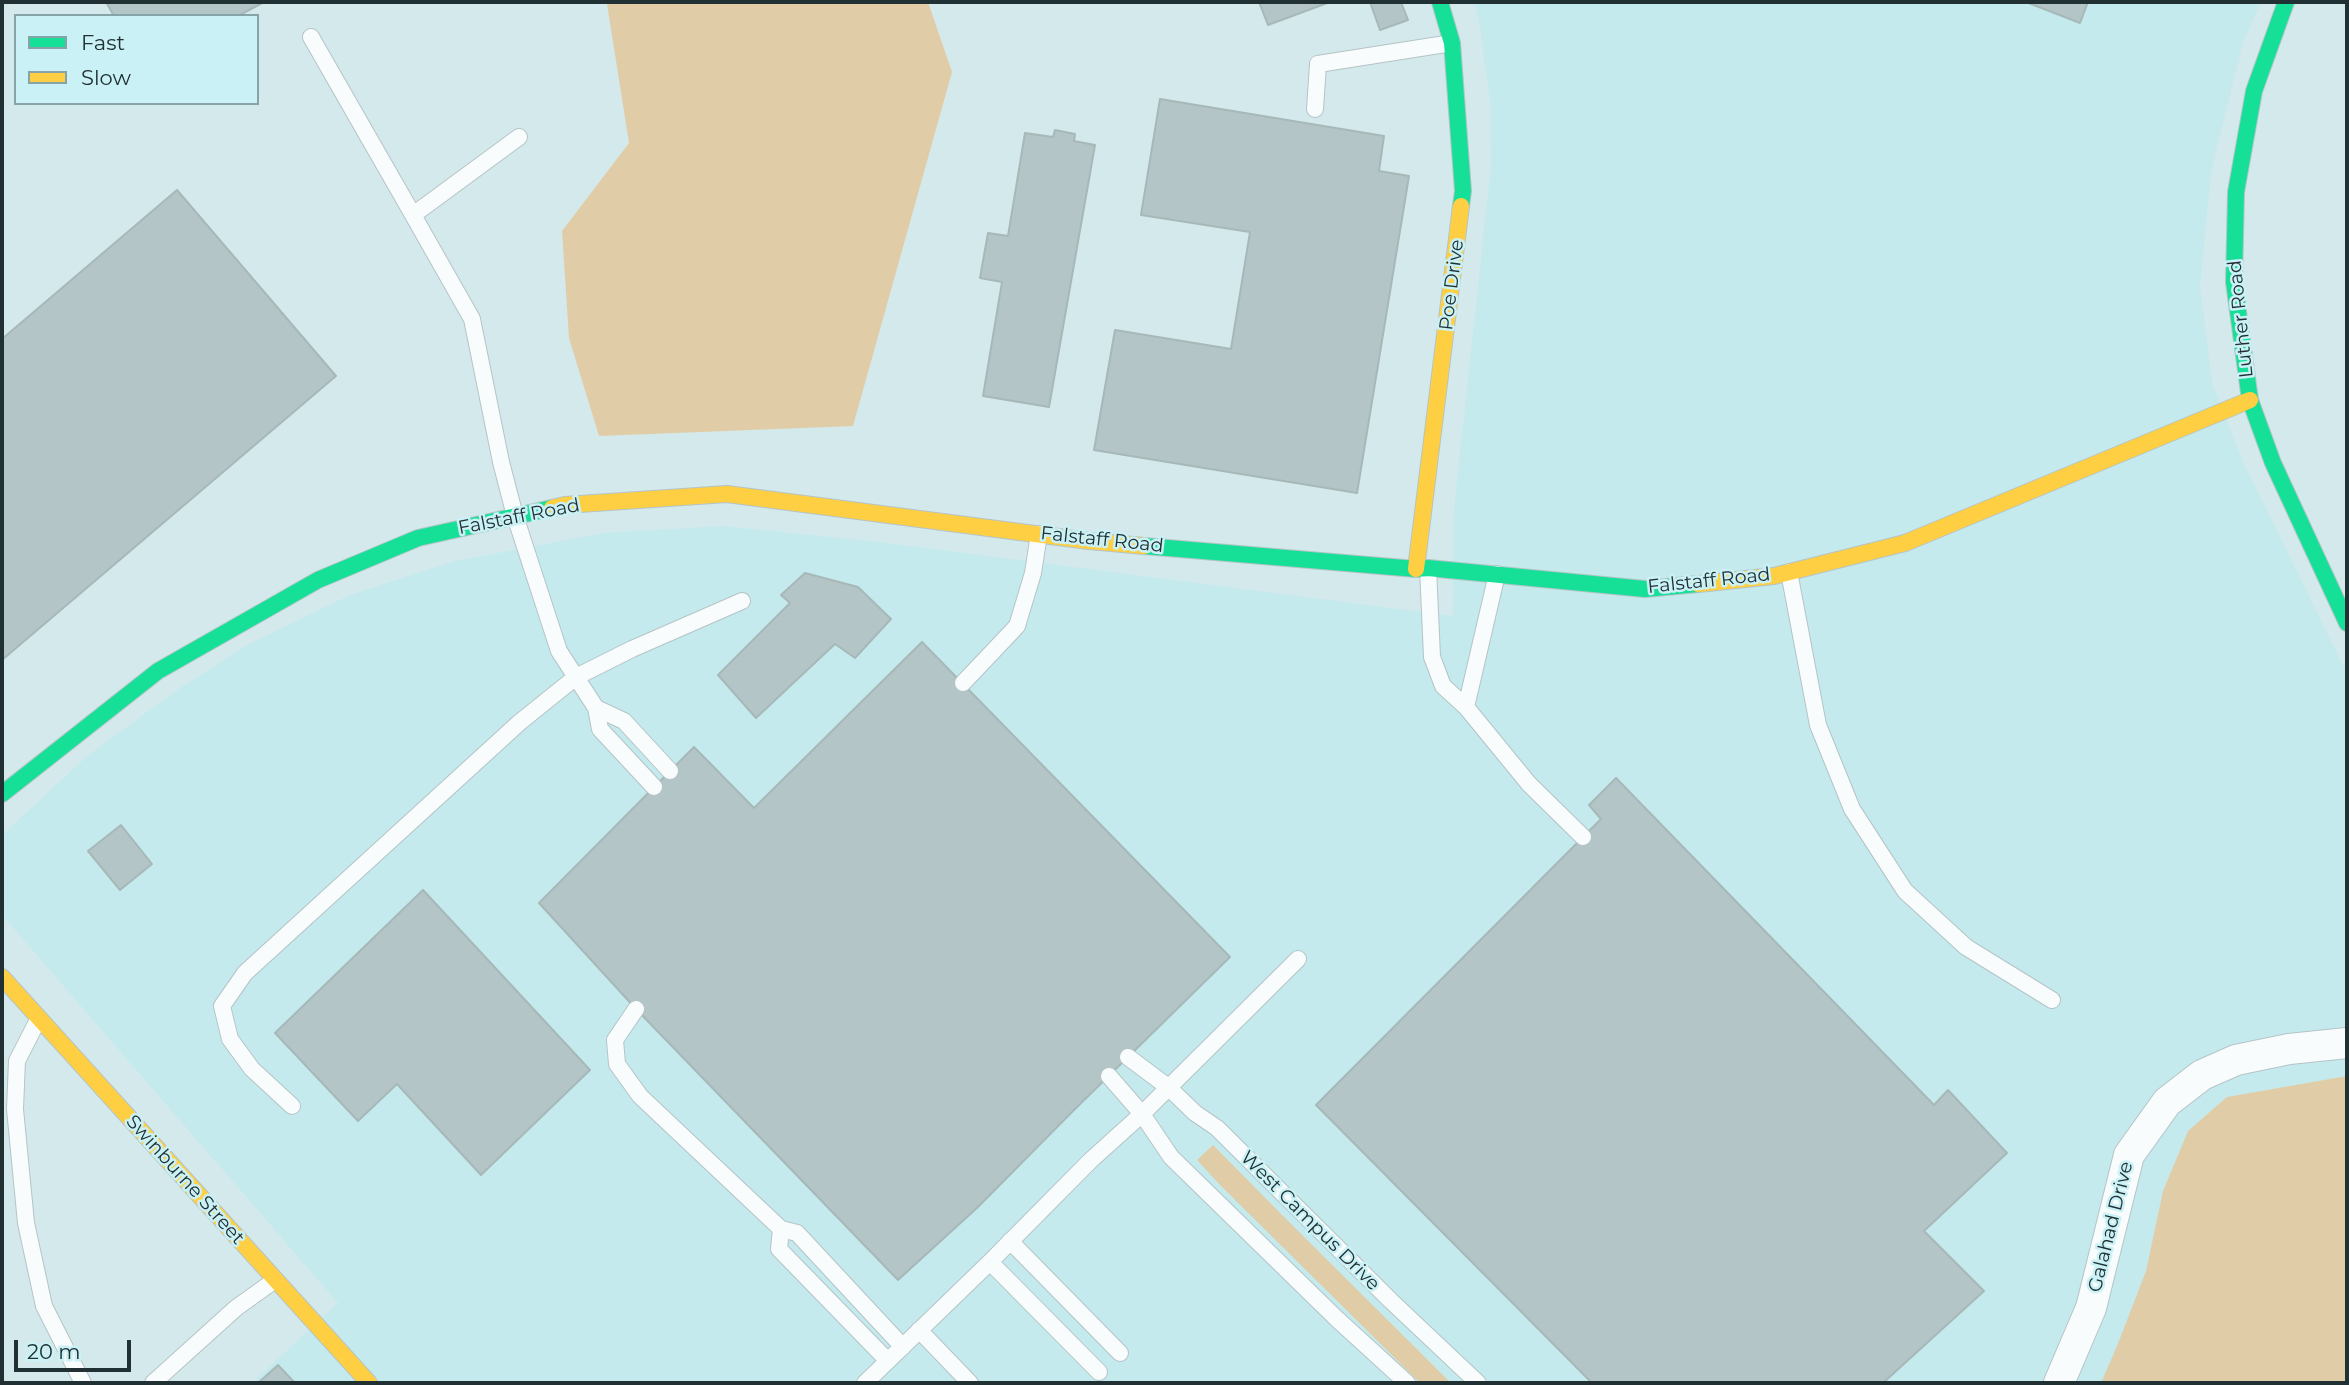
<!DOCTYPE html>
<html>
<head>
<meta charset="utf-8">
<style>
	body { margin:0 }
	#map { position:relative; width:2349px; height:1385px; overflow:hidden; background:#d4e9ec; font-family:Montserrat,sans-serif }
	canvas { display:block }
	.frame { position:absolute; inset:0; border:4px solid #213133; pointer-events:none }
	.legend { position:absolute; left:14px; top:14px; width:245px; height:91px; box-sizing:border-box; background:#caf1f6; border:2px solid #86a4a8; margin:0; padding:9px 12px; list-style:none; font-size:21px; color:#213133 }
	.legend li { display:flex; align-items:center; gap:14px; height:35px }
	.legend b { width:35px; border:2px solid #86a4a8 }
	.scale { position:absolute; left:14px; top:1340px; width:117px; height:32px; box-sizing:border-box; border:4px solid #213133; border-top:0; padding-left:9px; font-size:21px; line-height:24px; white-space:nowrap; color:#213133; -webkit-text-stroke:5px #caf1f6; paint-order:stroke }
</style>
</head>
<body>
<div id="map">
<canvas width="2349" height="1385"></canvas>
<div class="frame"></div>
<ul class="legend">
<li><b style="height:9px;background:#16e098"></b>Fast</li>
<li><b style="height:9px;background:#ffcf43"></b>Slow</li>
</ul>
<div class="scale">20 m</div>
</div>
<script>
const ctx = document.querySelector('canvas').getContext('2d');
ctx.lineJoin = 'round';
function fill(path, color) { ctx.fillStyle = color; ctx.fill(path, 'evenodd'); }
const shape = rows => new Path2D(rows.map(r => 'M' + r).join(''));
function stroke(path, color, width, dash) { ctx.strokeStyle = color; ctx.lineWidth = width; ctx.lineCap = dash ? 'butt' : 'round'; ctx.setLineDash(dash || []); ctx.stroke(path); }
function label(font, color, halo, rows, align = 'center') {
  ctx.font = font + ' Montserrat,sans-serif'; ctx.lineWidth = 5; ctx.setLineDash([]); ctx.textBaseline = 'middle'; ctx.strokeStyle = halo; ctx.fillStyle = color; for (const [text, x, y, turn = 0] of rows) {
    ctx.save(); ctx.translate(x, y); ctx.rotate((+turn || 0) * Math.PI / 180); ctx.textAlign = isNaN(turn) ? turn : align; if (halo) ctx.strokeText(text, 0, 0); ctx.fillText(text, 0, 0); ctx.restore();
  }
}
fill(shape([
	[1474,2,2261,2,2243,42,2211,172,2200,287,2212,383,2244,464,2347,673,2347,1383,252,1383,338,1303,2,915,2,835,86,757,177,690,249,644,350,595,455,561,604,533,723,526,879,542,1453,616,1454,509,1491,165,1490,101,1479,20]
]), '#c5eaee');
fill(shape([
	[605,2,928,2,952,72,853,426,599,436,569,338,562,231,629,143,607,4],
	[2347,1076,2347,1383,2101,1383,2117,1346,2146,1271,2163,1191,2188,1131,2227,1097],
	[1213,1145,1289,1222,1451,1383,1420,1383,1220,1185,1197,1160]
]), '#e0cda7');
const building = shape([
	[106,2,264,2,238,16,114,16,106,2],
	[1259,2,1330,2,1268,25,1259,2],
	[1370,2,1401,2,1408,20,1380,30,1370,2],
	[2026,2,2088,2,2080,23,2026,2],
	[1160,99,1384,136,1379,171,1409,176,1357,493,1094,450,1115,330,1231,349,1250,232,1141,215,1160,99],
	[1055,130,1075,134,1074,141,1095,145,1049,407,983,396,1002,282,980,278,988,233,1008,236,1025,133,1053,137,1055,130],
	[177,190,336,376,2,660,2,339,177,190],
	[805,573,858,587,891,619,855,658,835,644,756,718,718,675,790,603,781,595,805,573],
	[922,642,1230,957,1073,1111,978,1207,898,1280,636,1009,539,903,694,747,754,808,922,642],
	[1616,778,1934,1105,1948,1090,2007,1153,1924,1231,1984,1291,1883,1383,1592,1383,1316,1105,1601,819,1589,805,1616,778],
	[121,825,152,864,120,890,88,851,121,825],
	[423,890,590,1070,481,1175,397,1084,358,1121,275,1033,423,890],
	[278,1365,295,1383,258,1383,278,1365]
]);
fill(building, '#b4c5c7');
stroke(building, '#a7b8b9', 2);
const lane = shape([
	[311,37,413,215],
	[1315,109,1318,64,1452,43],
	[519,137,413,215,472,319,501,462,515,516,559,651,596,708,600,729,654,787],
	[1428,568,1432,657,1443,686,1466,707,1529,784,1583,837],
	[1789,572,1818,725,1852,809,1905,891,1966,947,2052,1000],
	[963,683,1017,626,1033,573,1039,534],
	[1466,707,1497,574],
	[596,708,624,721,670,771],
	[636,1009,615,1040,617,1064,640,1096,781,1229,797,1233,903,1347],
	[39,1018,17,1061,15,1109,26,1223,44,1306,83,1383],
	[1128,1057,1168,1087,1195,1113,1217,1128,1390,1300,1478,1383],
	[1109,1076,1142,1114,1171,1157,1337,1319,1407,1383],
	[292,1106,252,1069,230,1039,222,1006,245,973,520,722,576,677,632,649,742,601],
	[781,1229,779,1249,888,1361],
	[1010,1241,1120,1353],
	[990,1262,1099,1372],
	[919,1330,970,1383],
	[153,1383,236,1308,275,1280],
	[865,1383,990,1262,1091,1160,1142,1114,1298,959]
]);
const street = shape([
	[2059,1383,2091,1308,2129,1155,2167,1102,2202,1075,2236,1060,2289,1049,2347,1043]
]);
const fast = shape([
	[1440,2,1452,43,1463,191,1461,206],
	[2286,2,2254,91,2236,192,2234,282,2250,400,2273,463,2347,623],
	[1144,546,1416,569,1428,568,1645,589,1698,584],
	[2,794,158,671,318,580,418,538,552,508]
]);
const slow = shape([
	[552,508,565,505,727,494,1089,541,1144,546],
	[1416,569,1461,206],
	[1698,584,1774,576,1905,543,2250,400],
	[2,977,369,1383]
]);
stroke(lane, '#b4c4c7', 18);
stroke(street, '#b4c4c7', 32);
stroke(fast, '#b4c4c7', 18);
stroke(slow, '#b4c4c7', 18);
stroke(lane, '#f9fcfc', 16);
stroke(street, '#f9fcfc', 30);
stroke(fast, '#16e098', 16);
stroke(slow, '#ffcf43', 16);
label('19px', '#213133', '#caf1f6', [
	["Poe Drive",1452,285,-83],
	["Luther Road",2241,319,-96],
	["Falstaff Road",519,517,-11],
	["Falstaff Road",1102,540,6],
	["Falstaff Road",1709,581,-6],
	["Swinburne Street",185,1180,48],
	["West Campus Drive",1310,1221,45],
	["Galahad Drive",2111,1227,-76]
]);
</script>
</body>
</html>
